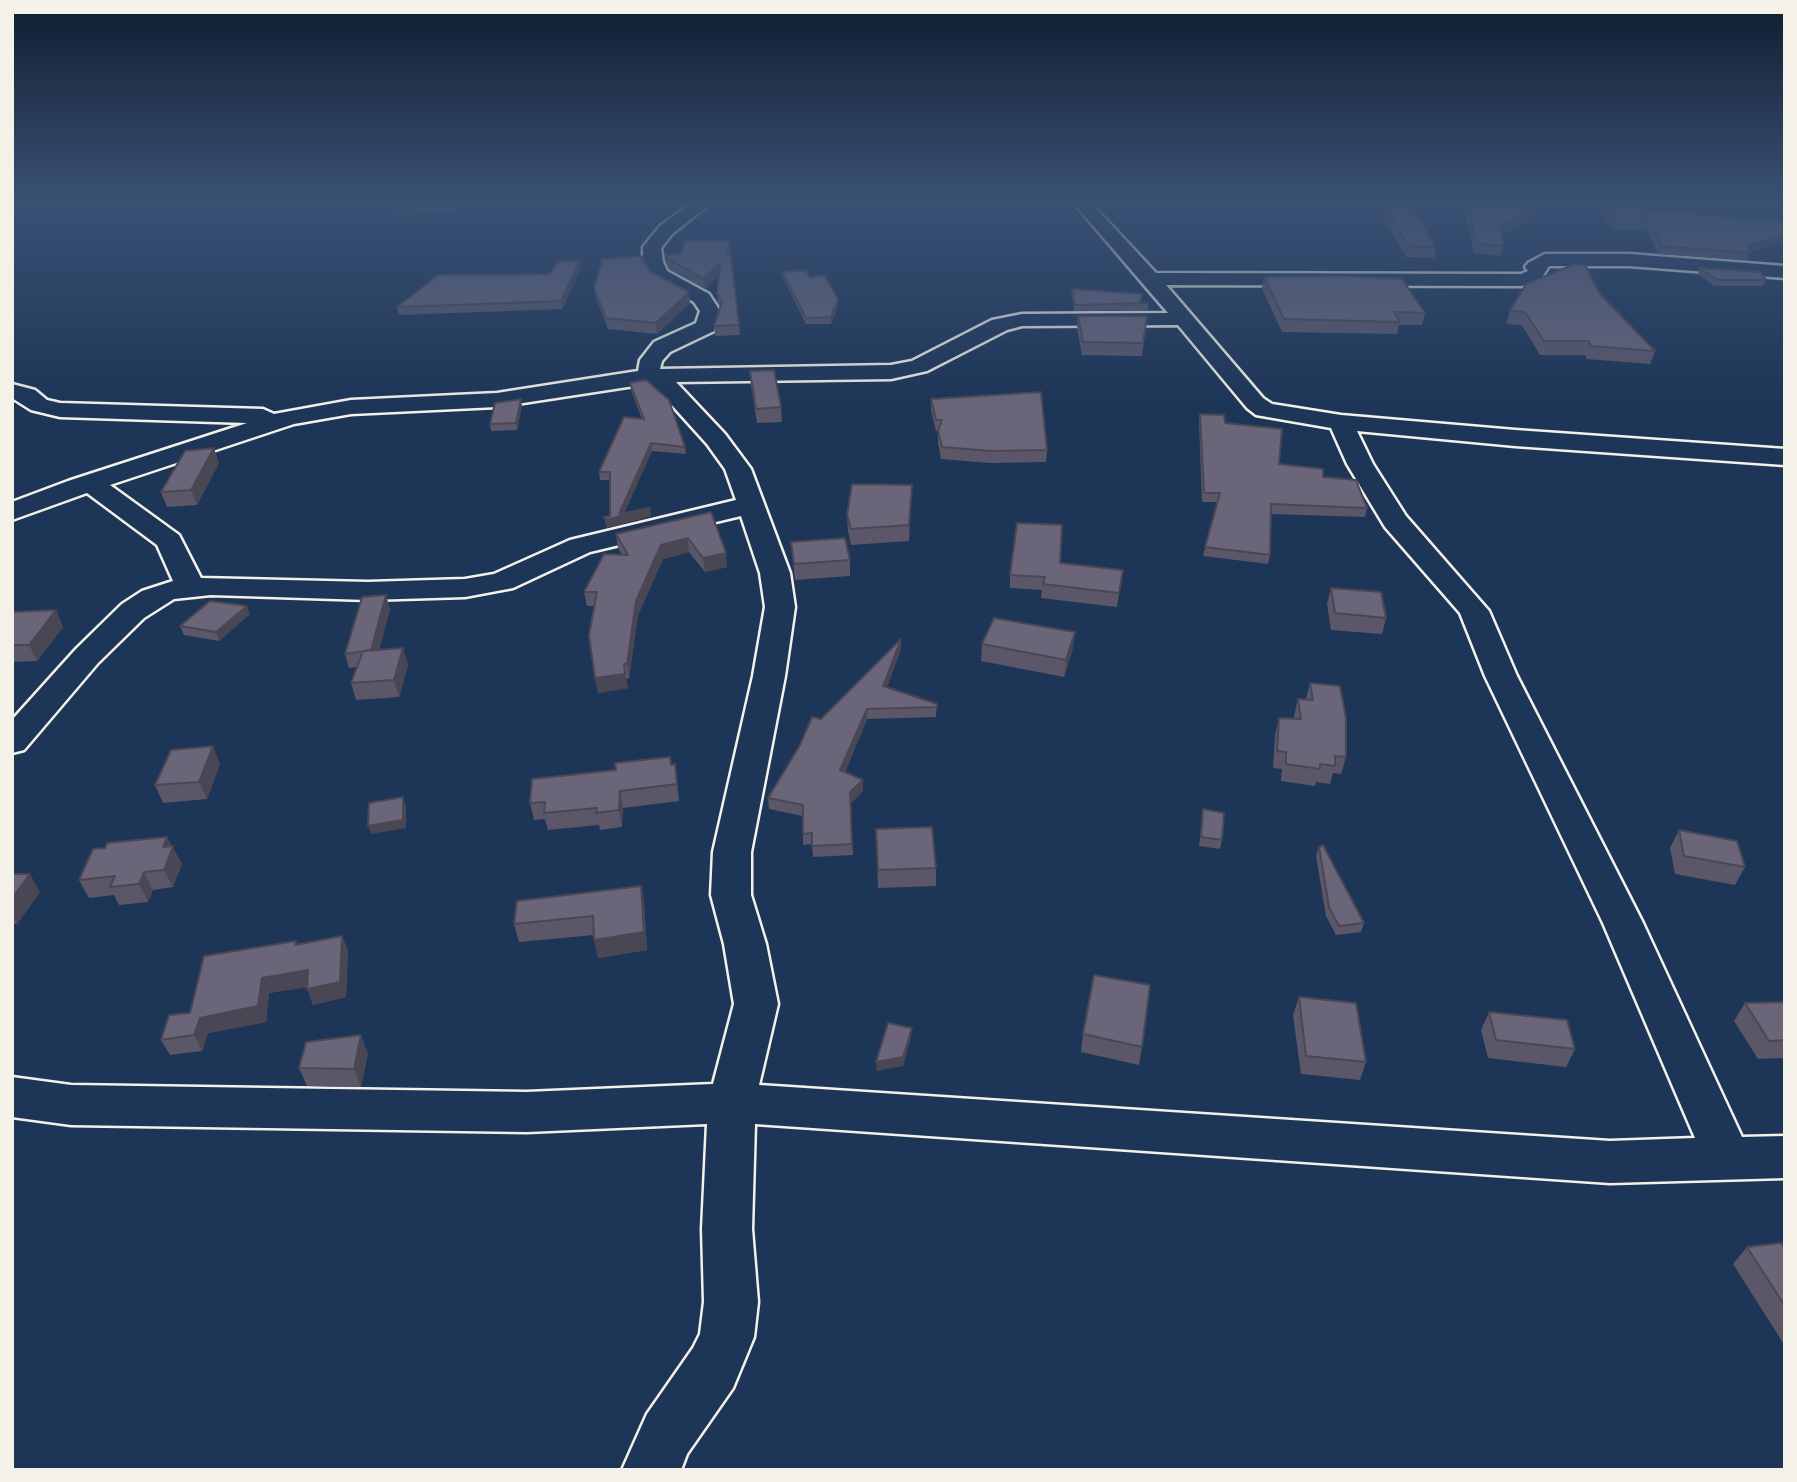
<!DOCTYPE html>
<html>
<head>
<meta charset="utf-8">
<style>
	body { margin:0 }
	#map { position:relative; width:1797px; height:1482px; overflow:hidden; background:#1d3557; font-family:"Shantell Sans",sans-serif }
	canvas { display:block }
	.frame { position:absolute; inset:0; border:14px solid #f4f1e8; pointer-events:none }
</style>
</head>
<body>
<div id="map">
<canvas width="1797" height="1482"></canvas>
<div class="frame"></div>
</div>
<script>
const ctx = document.querySelector('canvas').getContext('2d');
ctx.lineJoin = 'round';
const shape = rows => new Path2D(rows.map(r => 'M' + r).join(''));
function stroke(path, color, width, dash) { ctx.strokeStyle = color; ctx.lineWidth = width; ctx.lineCap = dash ? 'butt' : 'round'; ctx.setLineDash(dash || []); ctx.stroke(path); }
function fill(path, color) { ctx.fillStyle = color; ctx.fill(path, 'evenodd'); }
const minor = shape([
	[693,202,712,202,672,234,661,248,663,262,667,271,709,294,720,311,714,331,670,352,662,361,660,369,891,365,912,361,992,320,1022,314,1168,313,1073,202,1090,202,1156,273,1521,274,1528,271,1525,267,1528,263,1545,254,1629,254,1785,266,1785,278,1629,266,1549,266,1539,282,1521,286,1166,285,1263,398,1272,404,1341,415,1515,430,1785,449,1785,465,1515,446,1357,431,1373,464,1406,516,1489,611,1517,676,1643,923,1742,1137,1785,1136,1785,1178,1610,1183,755,1124,752,1229,758,1302,754,1337,733,1388,687,1454,681,1470,622,1470,647,1414,693,1348,700,1334,704,1302,702,1229,707,1124,527,1132,71,1125,12,1117,12,1077,71,1085,527,1092,713,1084,734,1004,724,944,711,895,713,852,753,676,765,607,760,573,741,516,590,552,513,588,465,597,368,600,211,595,174,599,144,618,98,663,24,750,12,753,12,720,76,649,122,604,142,591,173,581,157,545,87,493,12,520,12,502,68,481,247,423,60,417,31,410,12,398,12,384,35,390,47,400,60,403,263,409,274,414,351,400,497,393,638,371,640,360,654,342,696,323,700,311,694,302,652,279,643,262,643,247,660,226,693,202],
	[1178,325,1247,408,1256,415,1331,428,1347,464,1385,527,1460,613,1485,676,1603,923,1695,1138,1610,1141,759,1085,778,1004,766,944,751,895,751,852,785,676,795,607,790,573,751,469,725,434,676,382,891,379,927,371,1007,330,1022,326,1178,325],
	[647,384,661,393,707,444,725,469,736,500,570,540,494,574,465,579,368,582,201,578,179,535,110,485,294,424,351,414,497,407,647,384]
]);
stroke(minor, '#f4f1e8', 5);
fill(minor, '#1d3557');
fill(shape([
	[392,202,467,202,460,211,395,215],
	[1027,202,1058,203,1057,208,1027,209],
	[1595,202,1642,202,1644,210,1785,222,1785,241,1750,252,1748,260,1658,254,1646,228,1645,229,1611,229],
	[1468,203,1532,221,1501,234,1504,246,1501,256,1474,253,1465,212],
	[1385,204,1436,247,1434,258,1406,257,1382,215],
	[731,251,730,255,731,255,740,335,715,336,714,326,720,307,718,303,717,293,719,275,705,289,669,269,667,264,666,255],
	[1700,268,1766,280,1763,286,1714,286,1698,274],
	[581,269,562,309,399,315,397,307,550,274],
	[650,271,690,303,657,334,608,329,596,298,594,288],
	[782,272,810,277,838,299,838,306,831,324,806,324,783,278],
	[1264,277,1425,313,1422,325,1399,325,1397,334,1282,332,1262,289],
	[1072,289,1148,303,1148,310,1074,311,1072,296],
	[1599,293,1655,351,1650,364,1587,359,1585,355,1540,355,1522,325,1506,324,1510,311],
	[1078,316,1147,316,1142,356,1082,355,1077,328],
	[750,371,781,407,782,422,757,423,751,385],
	[630,383,685,447,686,454,652,451,624,513,650,508,651,516,607,528,604,517,610,516,610,480,600,480,599,472,642,419,631,390],
	[931,399,1047,450,1046,462,990,463,941,459,938,443,938,431,936,431,931,410],
	[522,406,517,430,491,431,490,424],
	[1200,414,1225,423,1279,464,1323,477,1367,508,1365,517,1271,514,1270,555,1268,564,1203,556,1217,502,1202,502,1199,423],
	[219,463,197,505,167,507,161,492],
	[911,500,909,541,851,545,848,531,847,515],
	[711,512,727,567,705,572,689,552,663,559,638,615,629,678,626,679,628,688,598,693,595,678,594,606,587,606,584,592,622,555,618,548,616,534],
	[791,542,850,560,850,576,795,580],
	[1060,563,1123,570,1117,607,1041,598,1042,590,1010,588,1010,575],
	[1331,588,1386,618,1382,634,1331,630,1327,604],
	[390,609,379,650,403,648,408,665,399,697,356,700,351,683,357,667,349,668,345,654],
	[56,610,63,627,37,661,12,662,12,612],
	[250,614,219,641,184,635,180,626],
	[901,639,901,649,887,687,937,704,936,717,867,719,845,772,863,780,863,791,851,803,853,855,813,857,812,844,803,845,803,816,769,809,768,798],
	[982,644,1073,648,1064,677,981,661],
	[1310,683,1346,757,1341,774,1333,773,1330,784,1316,782,1315,786,1281,781,1282,769,1273,768,1275,735,1279,718,1294,719,1294,716,1298,699,1306,699],
	[670,757,672,765,675,764,679,801,623,808,622,827,600,830,599,825,548,830,545,819,534,820,530,803,616,770],
	[220,764,207,799,163,803,155,785],
	[1203,809,1222,840,1220,849,1199,846],
	[876,829,936,868,936,886,878,888],
	[1679,830,1745,867,1735,885,1675,874,1670,848],
	[172,847,182,864,173,887,153,890,148,902,119,905,114,895,89,898,79,880],
	[1319,847,1364,923,1361,932,1336,935,1326,916,1316,856],
	[12,874,40,892,17,924,12,924],
	[641,886,644,904,647,950,598,958,594,935,519,942,514,924],
	[342,936,348,951,346,997,313,1005,307,987,269,993,266,1022,208,1033,202,1051,170,1055,161,1040,190,1013,297,945],
	[1299,997,1366,1062,1360,1080,1301,1074,1293,1015],
	[1785,1002,1785,1058,1758,1059,1734,1021,1745,1003],
	[1489,1012,1575,1049,1566,1067,1488,1058,1481,1030],
	[1083,1034,1142,1047,1139,1065,1081,1052],
	[368,1053,361,1087,307,1086,299,1068],
	[1747,1247,1785,1249,1785,1346,1733,1264]
]), '#5b5768');
fill(shape([
	[458,202,467,202,460,211],
	[1535,212,1532,221,1496,236,1499,226],
	[1785,234,1785,241,1748,252,1747,246],
	[730,241,731,251,727,264,727,255],
	[580,261,581,269,562,309,561,301],
	[720,263,721,273,705,289,704,279],
	[689,292,690,303,657,334,656,323],
	[838,299,838,306,831,324,831,317],
	[521,399,522,406,517,430,516,423],
	[651,443,652,451,623,516,650,508,651,516,607,528,606,520,619,514],
	[214,448,219,463,197,505,191,490],
	[912,485,911,500,909,541,909,525],
	[688,538,689,552,663,559,638,615,629,678,627,664,636,601,661,545],
	[726,553,727,567,705,572,703,558],
	[386,595,390,609,375,666,370,651],
	[247,606,250,614,219,641,216,632],
	[56,610,63,627,37,661,29,645],
	[1075,632,1073,648,1064,677,1066,660],
	[901,639,901,649,883,697,883,686],
	[403,648,408,665,399,697,394,680],
	[625,674,628,688,598,693,595,678],
	[867,709,867,719,841,781,840,770],
	[213,746,220,764,207,799,199,782],
	[863,780,863,791,851,803,850,792],
	[620,791,623,808,622,827,619,810],
	[403,797,406,806,406,828,371,834,368,826],
	[167,837,182,864,173,887,164,870,163,847],
	[144,872,153,890,148,902,139,884],
	[30,874,40,892,17,924,12,916,12,898],
	[641,886,644,904,647,950,598,958,594,940],
	[342,936,348,951,346,997,313,1005,307,989],
	[308,970,315,986,269,993,266,1022,208,1033,202,1051,194,1035,200,1018,262,978],
	[912,1028,911,1037,903,1066,877,1071,876,1062],
	[361,1035,368,1053,361,1087,354,1069]
]), '#4a4755');
const building = shape([
	[1027,202,1057,202,1058,203,1027,203,1027,202],
	[1471,202,1495,202,1535,212,1499,226,1504,246,1476,244,1468,203,1471,202],
	[1602,202,1642,202,1644,210,1785,222,1785,234,1747,246,1751,253,1661,246,1646,215,1648,221,1613,221,1602,202],
	[1385,204,1411,206,1436,247,1408,246,1385,204],
	[685,241,730,241,727,255,731,255,739,325,714,326,722,302,717,293,720,263,704,279,668,259,666,255,681,254,685,241],
	[641,256,650,271,689,292,656,323,606,318,594,288,602,259,641,256],
	[558,261,580,261,561,301,397,307,438,275,550,274,558,261],
	[1575,264,1585,265,1599,293,1655,351,1591,346,1589,341,1544,341,1525,312,1510,311,1526,284,1575,264],
	[1700,268,1761,272,1766,280,1717,280,1700,268],
	[806,270,810,277,824,275,838,299,831,317,806,318,782,272,806,270],
	[1346,276,1402,279,1425,313,1394,312,1400,322,1284,319,1264,277,1346,276],
	[1072,289,1142,294,1140,303,1148,303,1075,305,1072,289],
	[1078,316,1147,316,1143,343,1083,342,1078,316],
	[774,370,781,407,756,409,750,371,774,370],
	[646,380,669,400,685,447,651,443,619,514,650,508,606,520,604,517,610,516,610,472,599,472,624,417,644,419,630,383,646,380],
	[1041,392,1047,450,991,451,942,447,938,431,942,420,936,420,931,399,1041,392],
	[521,399,516,423,490,424,495,403,521,399],
	[1200,414,1224,415,1225,423,1282,429,1279,464,1323,469,1323,477,1356,480,1367,508,1271,504,1270,555,1205,547,1220,493,1204,493,1200,414],
	[214,448,191,490,161,492,185,451,214,448],
	[852,484,912,485,909,525,851,529,847,515,852,484],
	[711,512,726,553,703,558,688,538,661,545,636,601,627,664,624,664,625,674,595,678,589,635,597,592,584,592,604,554,628,555,616,534,711,512],
	[1017,523,1062,525,1060,563,1123,570,1119,593,1043,584,1045,577,1010,575,1017,523],
	[845,538,850,560,794,564,791,542,845,538],
	[1331,588,1381,592,1386,618,1335,613,1331,588],
	[386,595,371,650,345,654,362,597,386,595],
	[210,601,247,606,216,632,180,626,210,601],
	[56,610,29,645,12,645,12,612,56,610],
	[994,618,1075,632,1066,660,982,644,994,618],
	[901,639,883,686,937,704,937,707,867,709,840,770,863,780,850,792,852,844,812,846,812,833,803,834,803,805,768,798,800,745,812,717,821,719,901,639],
	[403,648,394,680,351,683,363,651,403,648],
	[1310,683,1340,686,1346,718,1346,757,1335,756,1335,766,1320,764,1320,769,1286,764,1286,752,1277,751,1279,718,1301,719,1298,699,1313,700,1310,683],
	[213,746,199,782,155,785,171,750,213,746],
	[670,757,671,765,675,764,677,784,620,791,619,810,596,813,597,808,544,813,545,802,530,803,532,779,616,770,615,763,670,757],
	[403,797,403,820,368,826,369,803,403,797],
	[1203,809,1224,813,1222,840,1201,837,1203,809],
	[932,827,936,868,878,870,876,829,932,827],
	[1679,830,1737,841,1745,867,1684,856,1679,830],
	[167,837,163,847,173,846,164,870,144,872,139,884,110,887,115,876,79,880,93,849,105,848,107,843,167,837],
	[1323,845,1364,923,1339,926,1329,907,1319,847,1323,845],
	[12,874,30,874,12,898,12,874],
	[641,886,644,932,594,940,593,916,514,924,517,901,641,886],
	[342,936,340,982,307,989,308,970,262,978,258,1006,200,1018,194,1035,161,1040,169,1015,190,1013,204,956,296,941,295,945,342,936],
	[1094,975,1150,985,1142,1047,1083,1034,1094,975],
	[1299,997,1356,1003,1366,1062,1306,1056,1299,997],
	[1785,1002,1785,1040,1769,1041,1745,1003,1785,1002],
	[1489,1012,1567,1020,1575,1049,1496,1040,1489,1012],
	[888,1023,912,1028,903,1057,876,1062,888,1023],
	[361,1035,354,1069,299,1068,306,1042,361,1035],
	[1781,1243,1785,1249,1785,1306,1747,1247,1781,1243]
]);
fill(building, '#6a6579');
stroke(building, '#4a4755', 2);
const sky = ctx.createLinearGradient(0, 0, 0, 409);
sky.addColorStop(0, '#101d30');
sky.addColorStop(0.49, '#3a5174');
sky.addColorStop(1, '#3a517400');
ctx.fillStyle = sky;
ctx.fillRect(0, 0, 1797, 409);
</script>
</body>
</html>
